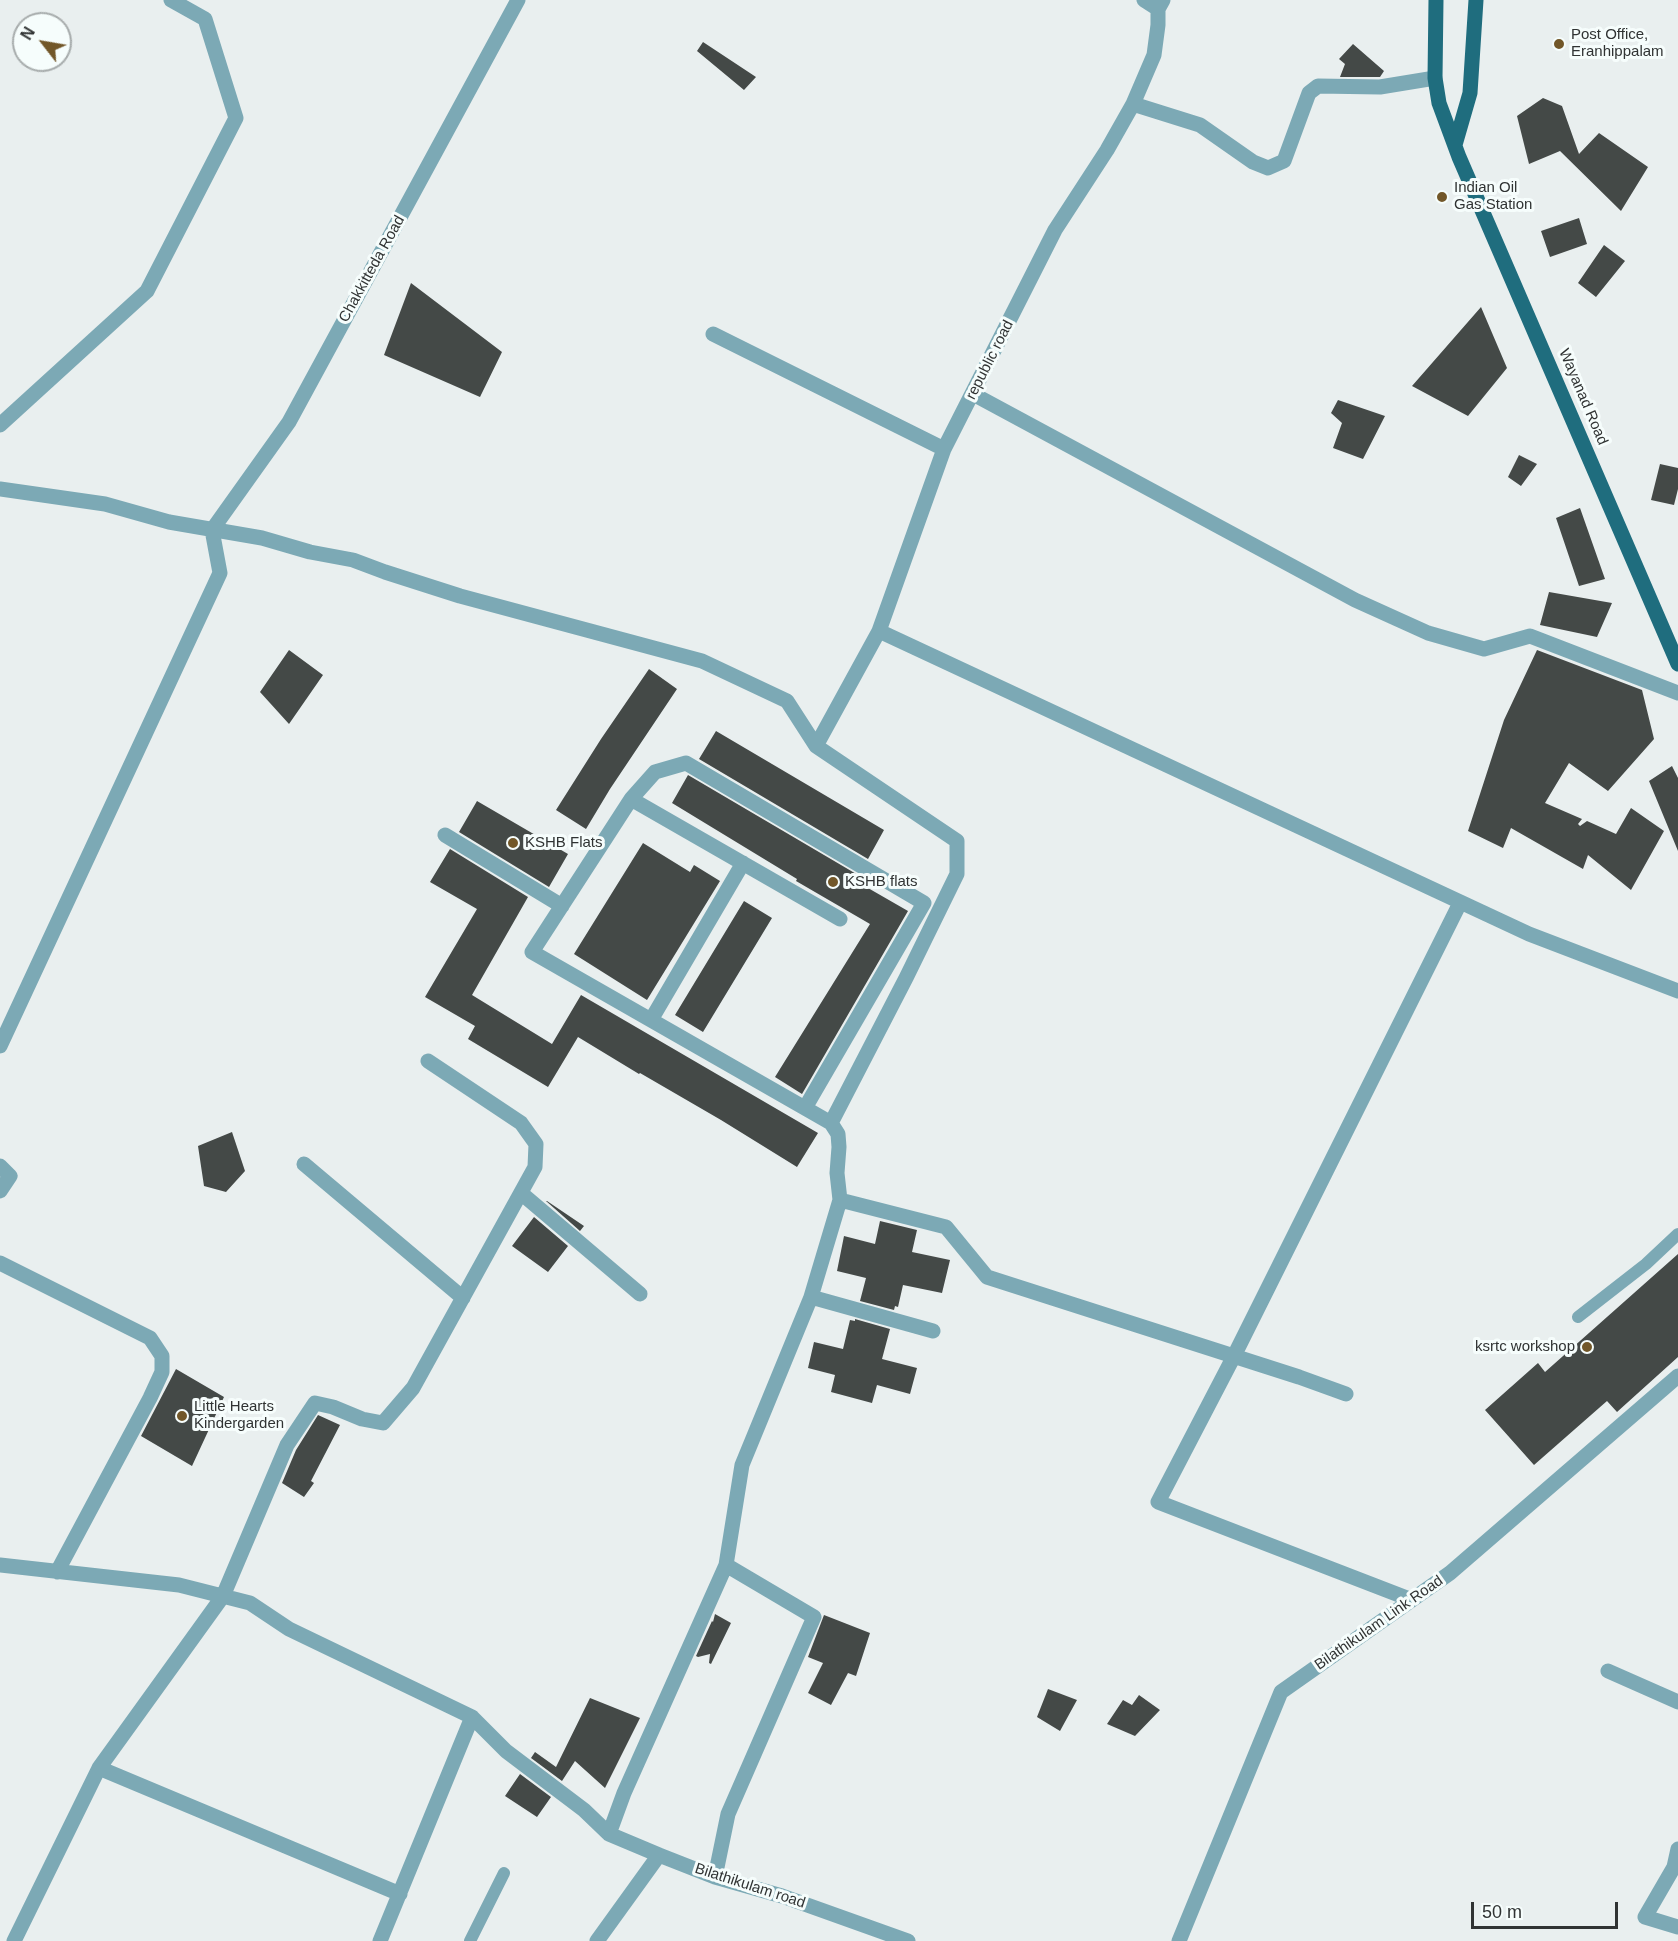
<!DOCTYPE html>
<html>
<head>
<meta charset="utf-8">
<style>
	body { margin:0 }
	#map { position:relative; width:1678px; height:1941px; overflow:hidden; background:#e9efef; font-family:Helvetica,sans-serif }
	canvas { display:block }
	.north { position:absolute; left:12px; top:12px; width:60px; height:60px; box-sizing:border-box; background:#f6fdfc; border:2px solid #a7acac; border-radius:50%; rotate:301deg; font-size:16px; font-weight:700; line-height:24px; text-align:center; color:#303333 }
	.north::after { content:''; display:block; margin:auto; width:21px; height:27px; background:#725729; clip-path:polygon(50% 0,100% 100%,50% 72%,0 100%) }
	.scale { position:absolute; left:1471px; top:1902px; width:147px; height:27px; box-sizing:border-box; border:3px solid #303333; border-top:0; padding-left:8px; font-size:18px; line-height:21px; white-space:nowrap; color:#303333; -webkit-text-stroke:4px #f6fdfc; paint-order:stroke }
</style>
</head>
<body>
<div id="map">
<canvas width="1678" height="1941"></canvas>
<div class="north">N</div>
<div class="scale">50 m</div>
</div>
<script>
const ctx = document.querySelector('canvas').getContext('2d');
ctx.lineJoin = 'round';
function fill(path, color) { ctx.fillStyle = color; ctx.fill(path, 'evenodd'); }
const shape = rows => new Path2D(rows.map(r => 'M' + r).join(''));
function stroke(path, color, width, dash) { ctx.strokeStyle = color; ctx.lineWidth = width; ctx.lineCap = dash ? 'butt' : 'round'; ctx.setLineDash(dash || []); ctx.stroke(path); }
function label(font, color, halo, rows, align = 'center') {
  ctx.font = font + ' Helvetica,sans-serif'; ctx.lineWidth = 6; ctx.setLineDash([]); ctx.textBaseline = 'middle'; ctx.strokeStyle = halo; ctx.fillStyle = color; for (const [text, x, y, turn = 0] of rows) {
    ctx.save(); ctx.translate(x, y); ctx.rotate((+turn || 0) * Math.PI / 180); ctx.textAlign = isNaN(turn) ? turn : align; if (halo) ctx.strokeText(text, 0, 0); ctx.fillText(text, 0, 0); ctx.restore();
  }
}
fill(shape([
	[703,42,756,77,744,90,697,51],
	[1353,44,1384,71,1380,77,1340,77,1345,64,1339,59],
	[1543,98,1562,106,1579,154,1599,133,1648,167,1621,211,1560,151,1529,164,1517,116],
	[1579,218,1587,244,1550,257,1541,231],
	[1604,245,1625,261,1596,297,1578,283],
	[411,283,502,352,480,397,384,355],
	[1481,307,1507,368,1468,416,1412,386],
	[1338,400,1385,416,1363,459,1333,448,1342,423,1331,413],
	[1519,455,1537,464,1521,486,1508,477],
	[1660,464,1678,468,1678,489,1674,505,1651,500],
	[1580,508,1605,579,1579,586,1556,518],
	[1549,592,1612,603,1597,637,1540,625],
	[289,650,323,675,289,724,260,692],
	[1537,650,1642,690,1654,739,1608,791,1569,763,1545,803,1582,819,1578,824,1580,826,1587,821,1616,834,1631,808,1664,831,1631,890,1588,855,1583,869,1511,828,1503,848,1468,831,1504,720],
	[649,669,677,689,610,789,586,829,556,810,601,739],
	[716,731,884,830,868,859,699,759],
	[1672,766,1678,778,1678,851,1649,781],
	[688,775,858,875,871,884,868,888,908,911,802,1094,775,1077,870,924,796,881,797,879,672,803],
	[477,801,568,854,549,887,459,832],
	[643,843,690,872,694,865,720,881,647,1000,574,954],
	[450,849,528,897,472,995,552,1044,581,995,818,1133,797,1167,721,1120,640,1073,639,1074,578,1037,548,1087,468,1039,475,1026,425,997,477,909,430,882],
	[744,901,772,918,703,1032,675,1015],
	[232,1132,245,1171,226,1192,204,1186,198,1146],
	[546,1201,547,1201,584,1226,580,1231],
	[534,1217,568,1246,548,1272,512,1246],
	[880,1221,917,1230,912,1252,950,1260,942,1293,903,1285,898,1307,895,1306,894,1310,860,1301,866,1278,837,1271,844,1236,875,1244],
	[1678,1254,1678,1357,1617,1412,1607,1401,1534,1465,1485,1410,1538,1363,1545,1372],
	[855,1319,890,1329,882,1359,917,1368,910,1394,877,1385,872,1403,831,1392,835,1375,808,1368,814,1342,843,1349,850,1320,855,1321],
	[176,1369,224,1397,192,1466,141,1436],
	[318,1415,340,1425,311,1481,314,1483,304,1497,282,1483,296,1450],
	[715,1614,731,1623,711,1664,709,1663,710,1654,698,1657,696,1656,712,1621,713,1622],
	[824,1615,870,1633,856,1676,848,1673,831,1705,808,1693,823,1663,808,1657],
	[1048,1689,1077,1700,1060,1731,1037,1717],
	[1139,1695,1160,1710,1135,1736,1107,1724,1123,1700,1132,1705],
	[590,1698,640,1718,605,1788,575,1761,562,1781,531,1758,535,1752,556,1767],
	[520,1774,551,1797,537,1817,505,1796]
]), '#444947');
stroke(shape([
	[1578,1317,1646,1264,1678,1234],
	[470,1941,504,1873]
]), '#7ca9b5', 12);
stroke(shape([
	[1144,0,1158,9],
	[1133,104,1200,125,1253,162,1268,168,1284,161,1309,93,1318,86,1380,87,1435,78],
	[713,334,944,449],
	[973,394,1355,600,1428,633,1484,649,1530,636,1678,693],
	[0,425,147,291,236,118,205,19,171,0],
	[0,489,105,504,169,522,262,538,310,552,353,560,385,572,460,596,702,661,787,701,816,746,957,841,957,874,906,978,831,1123,838,1134,839,1147,837,1173,840,1200,811,1297],
	[879,631,944,449,1055,230,1107,150,1133,104,1154,55,1158,25,1158,9,1163,0],
	[816,746,879,631,1529,934,1678,991],
	[631,799,655,772,686,763,924,903,805,1108],
	[445,835,562,906],
	[651,1020,743,863],
	[0,1046,220,573,212,530,289,422,518,0],
	[831,1123,532,952,631,799,840,919],
	[304,1164,463,1298],
	[0,1166,10,1176,0,1191],
	[521,1193,640,1294],
	[840,1200,946,1227,987,1277,1299,1377,1346,1394],
	[0,1263,150,1338,162,1356,162,1372,150,1398,57,1572],
	[0,1565,179,1585,250,1603,289,1629,472,1717,506,1751,584,1810,609,1834,659,1855],
	[1412,1600,1158,1502,1234,1356,1460,903],
	[1608,1671,1678,1702],
	[99,1768,400,1894],
	[609,1834,624,1793,726,1565],
	[1678,1849,1674,1867,1645,1917,1678,1927],
	[715,1877,728,1814,814,1617,726,1565,742,1465,811,1297,933,1331],
	[14,1941,99,1768,223,1596,287,1445,315,1403,333,1407,362,1419,383,1423,413,1388,535,1167,536,1144,521,1123,428,1061],
	[380,1941,472,1717],
	[597,1941,659,1855,715,1877,782,1896,908,1941],
	[1179,1941,1281,1692,1450,1573,1678,1376]
]), '#7ca9b5', 15);
stroke(shape([
	[1436,0,1435,78,1439,103,1459,157,1678,664],
	[1455,145,1470,93,1476,0]
]), '#1f6d7e', 15);
for (const [x, y, r, color] of [
	[1559,44,6,"#725729"],
	[1442,197,6,"#725729"],
	[513,843,6,"#725729"],
	[833,882,6,"#725729"],
	[1587,1347,6,"#725729"],
	[182,1416,6,"#725729"]
]) { const dot = new Path2D(); dot.arc(x, y, r, 0, 2 * Math.PI); ctx.fillStyle = color; ctx.fill(dot); stroke(dot, '#f6fdfc', 2); }
label('15px', '#303333', '#f6fdfc', [
	["Post Office,",1571,35],
	["Eranhippalam",1571,52],
	["Indian Oil",1454,188],
	["Gas Station",1454,205],
	["KSHB Flats",525,843],
	["KSHB flats",845,882],
	["ksrtc workshop",1575,1347,"right"],
	["Little Hearts",194,1407],
	["Kindergarden",194,1424]
], 'left');
label('15px', '#303333', '#f6fdfc', [
	["Chakkitteda Road",372,269,-61],
	["republic road",990,360,-63],
	["Wayanad Road",1583,397,67],
	["Bilathikulam Link Road",1379,1623,-35],
	["Bilathikulam road",750,1886,18]
]);
</script>
</body>
</html>
